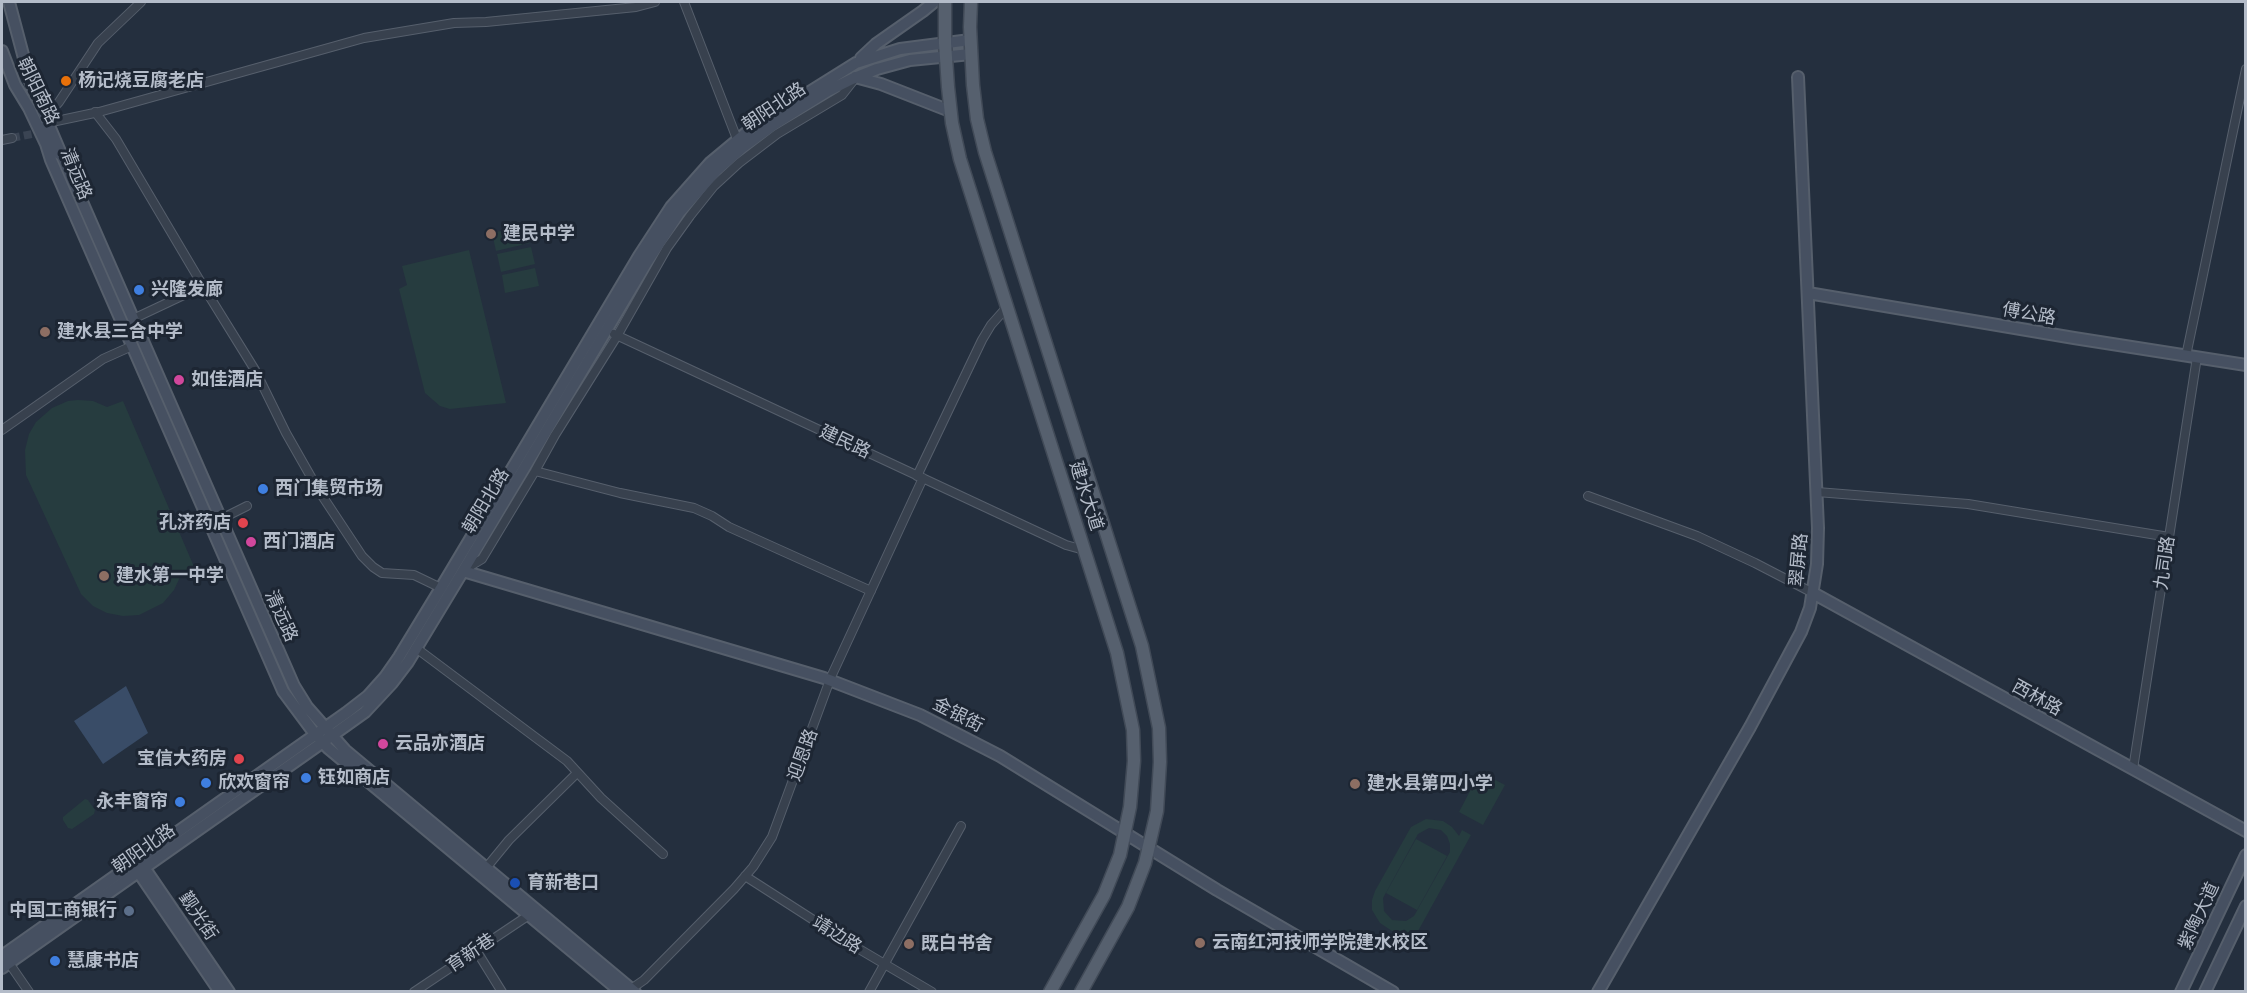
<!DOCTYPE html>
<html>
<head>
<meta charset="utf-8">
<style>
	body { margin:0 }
	#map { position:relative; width:2247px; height:993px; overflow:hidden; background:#242f3e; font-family:Raleway,sans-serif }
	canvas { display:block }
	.frame { position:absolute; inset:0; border:3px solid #b4bcc9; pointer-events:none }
</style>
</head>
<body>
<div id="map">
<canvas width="2247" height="993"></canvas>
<div class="frame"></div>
</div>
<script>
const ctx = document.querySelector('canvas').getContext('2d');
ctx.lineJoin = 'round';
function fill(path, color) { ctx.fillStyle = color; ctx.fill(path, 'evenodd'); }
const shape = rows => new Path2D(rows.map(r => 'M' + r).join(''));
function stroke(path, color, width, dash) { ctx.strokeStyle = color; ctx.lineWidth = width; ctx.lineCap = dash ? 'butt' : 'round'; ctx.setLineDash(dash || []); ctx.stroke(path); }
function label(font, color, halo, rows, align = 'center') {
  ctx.font = font + ' Raleway,"Noto Sans SC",sans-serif'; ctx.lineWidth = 6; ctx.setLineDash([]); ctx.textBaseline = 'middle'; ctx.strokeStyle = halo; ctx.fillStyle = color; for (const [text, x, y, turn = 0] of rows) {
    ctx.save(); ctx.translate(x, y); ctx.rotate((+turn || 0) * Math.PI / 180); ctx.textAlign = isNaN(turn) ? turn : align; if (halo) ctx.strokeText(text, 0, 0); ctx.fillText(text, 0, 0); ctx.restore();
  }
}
fill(shape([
	[526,225,530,243,496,251,492,233],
	[531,247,535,264,501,272,497,254],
	[469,250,506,403,450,409,440,406,425,393,399,289,407,285,402,266],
	[535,268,539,286,505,293,502,275],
	[78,400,93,401,107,407,123,401,195,569,181,575,174,590,163,603,139,615,123,616,107,613,93,606,81,594,26,475,25,450,29,434,36,422,52,408,68,401],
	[1480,772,1505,785,1483,825,1459,812],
	[85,799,88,800,95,810,94,814,72,829,68,828,63,820,63,817],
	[1426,819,1443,821,1452,827,1459,836,1462,830,1471,835,1412,942,1403,937,1406,931,1392,931,1380,923,1372,910,1372,900,1375,891,1411,827],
	[1429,828,1441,830,1447,836,1450,844,1450,852,1414,916,1406,921,1392,920,1384,911,1383,898,1418,834],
	[1416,839,1447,856,1417,910,1386,893]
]), '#263c3f');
fill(shape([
	[126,686,148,733,103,764,74,721]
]), '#394c67');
stroke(shape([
	[12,138,32,134]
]), '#3a4453', 8, [8, 4]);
const street = shape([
	[684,2,737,139],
	[95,112,116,139,203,286,255,370,286,433,319,491,362,556,373,567,382,573,414,575,441,588],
	[45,117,59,102,98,43,141,2],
	[47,123,99,112,364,38,454,23,486,22,636,7,655,2],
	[2,140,12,138],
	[133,319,203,286],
	[614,334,1066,545,1084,550],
	[2186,356,2246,69],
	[2,430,103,359,132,346],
	[535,471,620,493,694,508,712,516,729,527,871,591],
	[917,476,982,340,991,325,1007,307],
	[1817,492,1968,504,2169,537],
	[1588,496,1697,536,1755,563,1813,593],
	[221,519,247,506],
	[467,568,482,559,535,471,555,435,617,336,667,248,690,216,714,186,739,163,777,134,842,95,853,81],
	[416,648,567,761,601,798,663,854],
	[2133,769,2197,357],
	[486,868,509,840,577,773],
	[745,876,854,946,932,992],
	[476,950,502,992],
	[9,963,29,992],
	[628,991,644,980,734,889,753,867,772,837,831,677,923,478],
	[414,992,529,915],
	[869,992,961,826]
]);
const secondary = shape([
	[9,2,30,81,61,154],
	[2,51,15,85,29,108,46,144,62,156,294,686,307,707,345,750,635,992],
	[861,58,876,44,923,11,934,2],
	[855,77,881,84,950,111],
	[47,123,46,144,51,160,283,691,312,730,328,748,621,992],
	[1808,293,2074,338,2246,365],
	[463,571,824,678,920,715,1000,756,1217,890,1393,992],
	[1813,593,2246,831],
	[141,863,229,992],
	[135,867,220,992],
	[2,956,346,713,368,696,385,677,399,657,441,588,639,256,671,207,710,163,752,128,856,63,900,49,970,40],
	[2,968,323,742,365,712,392,683,408,662,463,571,647,262,679,213,717,170,742,148,775,124,828,91,852,79,877,69,910,60,971,54],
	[1598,992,1750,727,1801,632,1810,608,1817,564,1818,528,1798,77],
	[2181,992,2246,855],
	[2205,992,2246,906]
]);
const primary = shape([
	[945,2,945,43,948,87,952,123,960,159,1117,653,1133,730,1134,761,1130,807,1120,855,1104,895,1050,992],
	[971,2,970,27,973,85,977,119,985,152,1142,646,1159,728,1160,762,1157,811,1145,863,1128,907,1081,992]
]);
stroke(street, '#565f6c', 10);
stroke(secondary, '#565f6c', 14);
stroke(primary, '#414a57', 15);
stroke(street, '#38414e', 8);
stroke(secondary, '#465061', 10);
stroke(primary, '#56606e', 12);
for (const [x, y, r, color] of [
	[66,81,6,"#e8710a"],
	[491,234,6,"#8d6e63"],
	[139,290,6,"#3f7fe0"],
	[45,332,6,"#8d6e63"],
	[179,380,6,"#d1479c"],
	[263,489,6,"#3f7fe0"],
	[243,523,6,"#e0444e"],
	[251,542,6,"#d1479c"],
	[104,576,6,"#8d6e63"],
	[383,744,6,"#d1479c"],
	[239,759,6,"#e0444e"],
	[306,778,6,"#3f7fe0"],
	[206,783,6,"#3f7fe0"],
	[1355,784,6,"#8d6e63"],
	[180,802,6,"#3f7fe0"],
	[515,883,6,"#1a4fb4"],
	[129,911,6,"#5c6f8a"],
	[1200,943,6,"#8d6e63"],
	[909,944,6,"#8d6e63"],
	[55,961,6,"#3f7fe0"]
]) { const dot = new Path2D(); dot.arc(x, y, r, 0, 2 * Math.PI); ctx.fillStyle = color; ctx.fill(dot); stroke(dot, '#1d2633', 2); }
label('bold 18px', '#b4bcc9', '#1d2633', [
	["杨记烧豆腐老店",78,81],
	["建民中学",503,234],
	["兴隆发廊",151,290],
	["建水县三合中学",57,332],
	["如佳酒店",191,380],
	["西门集贸市场",275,489],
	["孔济药店",231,523,"right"],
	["西门酒店",263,542],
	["建水第一中学",116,576],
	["云品亦酒店",395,744],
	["宝信大药房",227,759,"right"],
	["钰如商店",318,778],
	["欣欢窗帘",218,783],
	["建水县第四小学",1367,784],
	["永丰窗帘",168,802,"right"],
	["育新巷口",527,883],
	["中国工商银行",117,911,"right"],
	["云南红河技师学院建水校区",1212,943],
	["既白书舍",921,944],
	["慧康书店",67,961]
], 'left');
label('18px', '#b4bcc9', '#1d2633', [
	["朝阳南路",38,91,64],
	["朝阳北路",774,107,-34],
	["清远路",76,174,68],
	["傅公路",2029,314,10],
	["建民路",845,442,25],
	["建水大道",1086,496,72],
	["朝阳北路",486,501,-59],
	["翠屏路",1799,560,-85],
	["九司路",2165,563,-82],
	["清远路",281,616,66],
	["西林路",2037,698,29],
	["金银街",958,715,27],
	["迎恩路",803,755,-70],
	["朝阳北路",144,849,-35],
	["觐光街",198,916,56],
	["紫陶大道",2199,916,-65],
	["靖边路",837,935,32],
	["育新巷",471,953,-34]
]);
</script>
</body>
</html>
